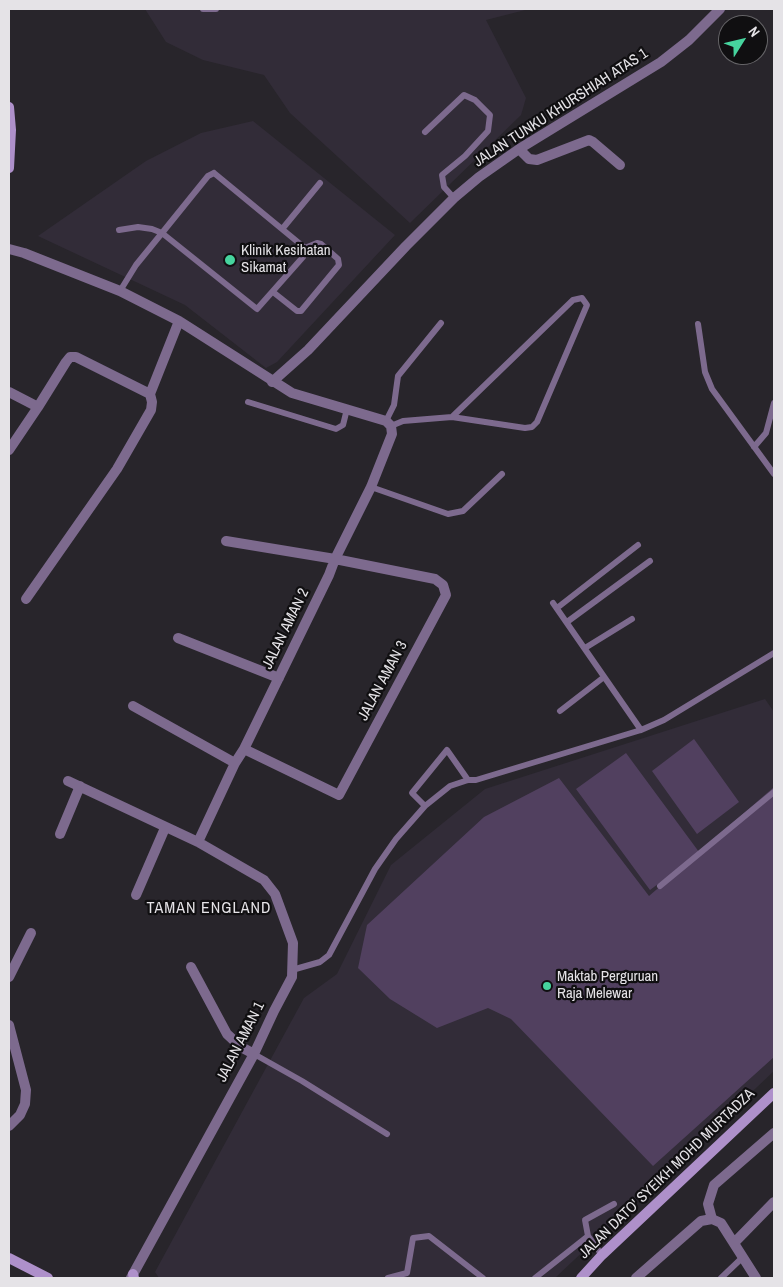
<!DOCTYPE html>
<html>
<head>
<meta charset="utf-8">
<style>
	body { margin:0 }
	#map { position:relative; width:783px; height:1287px; overflow:hidden; background:#28252b; font-family:"Archivo Narrow",sans-serif }
	canvas { display:block }
	.frame { position:absolute; inset:0; border:10px solid #e5e3e7; pointer-events:none }
	.north { position:absolute; left:718px; top:15px; width:50px; height:50px; box-sizing:border-box; background:#100f11; border:1px solid #656467; border-radius:50%; rotate:54deg; font-size:14px; font-weight:700; line-height:20px; text-align:center; color:#e5e3e7 }
	.north::after { content:''; display:block; margin:auto; width:18px; height:22px; background:#46d49e; clip-path:polygon(50% 0,100% 100%,50% 72%,0 100%) }
</style>
</head>
<body>
<div id="map">
<canvas width="783" height="1287"></canvas>
<div class="frame"></div>
<div class="north">N</div>
</div>
<script>
const ctx = document.querySelector('canvas').getContext('2d');
ctx.lineJoin = 'round';
function fill(path, color) { ctx.fillStyle = color; ctx.fill(path, 'evenodd'); }
const shape = rows => new Path2D(rows.map(r => 'M' + r).join(''));
function stroke(path, color, width, dash) { ctx.strokeStyle = color; ctx.lineWidth = width; ctx.lineCap = dash ? 'butt' : 'round'; ctx.setLineDash(dash || []); ctx.stroke(path); }
function label(font, color, halo, rows, align = 'center') {
  ctx.font = font + ' "Archivo Narrow",sans-serif'; ctx.lineWidth = 4.5; ctx.setLineDash([]); ctx.textBaseline = 'middle'; ctx.strokeStyle = halo; ctx.fillStyle = color; for (const [text, x, y, turn = 0] of rows) {
    ctx.save(); ctx.translate(x, y); ctx.rotate((+turn || 0) * Math.PI / 180); ctx.textAlign = isNaN(turn) ? turn : align; if (halo) ctx.strokeText(text, 0, 0); ctx.fillText(text, 0, 0); ctx.restore();
  }
}
fill(shape([
	[145,9,529,9,486,20,526,98,521,115,410,223,290,113,264,75,203,60,166,42],
	[253,121,395,235,277,362,266,368,185,305,38,236,146,161,201,133],
	[765,699,774,712,774,1071,555,1278,159,1278,155,1272,304,998,337,974,391,865,485,789]
]), '#322c38');
fill(shape([
	[694,739,739,802,697,834,652,771],
	[626,753,699,852,774,787,774,1057,653,1166,511,1019,488,1008,437,1028,390,999,358,968,367,925,484,817,559,778,649,896,699,853,650,890,576,789]
]), '#51405f');
stroke(shape([
	[203,9,216,9],
	[425,132,464,95,475,100,490,115,488,131,465,156,442,175,444,187,454,198],
	[214,173,305,248,303,257,257,309,162,233,208,176,214,173],
	[283,228,320,183],
	[119,230,138,227,152,229,162,233,136,265,120,291],
	[273,292,297,311,301,311,339,265,338,259,321,244,317,243,305,248],
	[698,324,705,372,712,389,774,474],
	[248,402,336,429,343,425,347,409],
	[386,421,394,405,398,376,441,323],
	[391,426,403,421,452,417,525,428,532,427,537,422,587,305,582,298,573,300,452,417],
	[754,447,766,433,774,403],
	[371,487,448,514,463,511,502,474],
	[553,603,641,730],
	[557,608,638,545],
	[567,622,650,561],
	[585,648,632,619],
	[560,711,604,677],
	[425,806,412,793,447,750,468,780],
	[660,886,774,792],
	[292,970,320,962,329,955,375,869,396,839,425,806,450,786,468,780,476,780,641,730,664,720,774,653],
	[254,1054,302,1081,387,1134],
	[588,1236,585,1220,614,1204],
	[388,1278,407,1273,413,1238,429,1236,483,1278],
	[535,1278,588,1236,602,1255],
	[721,1278,743,1257]
]), '#7d6a8e', 6);
stroke(shape([
	[519,149,529,159,537,160,589,140,593,142,620,165],
	[9,249,24,253,120,291,179,321,292,393,386,421,391,426,392,434,371,487,335,559,329,575,244,749,235,763,198,842],
	[272,382,308,350,406,246,454,198,479,177,519,149,661,62,689,40,720,9],
	[9,392,38,407,66,362,70,357,76,357,150,394],
	[9,450,38,407],
	[226,541,335,559,435,579,443,585,446,595,339,795,244,749],
	[26,599,117,469,151,410,152,402,150,394,179,321],
	[178,638,279,678],
	[133,706,235,763],
	[68,781,198,842,264,880,275,894,293,943,292,977,274,1011,254,1054,131,1278],
	[60,834,80,786],
	[136,895,165,828],
	[191,967,227,1034,241,1047,254,1054],
	[9,977,31,933],
	[9,1025,26,1090,25,1104,20,1115,9,1126],
	[712,1219,708,1204,714,1185,774,1133],
	[712,1219,721,1223,756,1278],
	[734,1243,774,1202],
	[636,1278,701,1221,712,1219]
]), '#7d6a8e', 10);
stroke(shape([
	[9,107,11,130,9,168],
	[9,1258,48,1278],
	[133,1274,134,1278],
	[581,1278,602,1255,774,1093]
]), '#ae90ca', 10);
for (const [x, y, r, color] of [
	[230,260,6,"#46d49e"],
	[547,986,5,"#46d49e"]
]) { const dot = new Path2D(); dot.arc(x, y, r, 0, 2 * Math.PI); ctx.fillStyle = color; ctx.fill(dot); stroke(dot, '#100f11', 2); }
label('15px', '#e5e3e7', '#100f11', [
	["JALAN TUNKU KHURSHIAH ATAS 1",561,108,-33],
	["JALAN AMAN 2",286,629,-64],
	["JALAN AMAN 3",383,681,-62],
	["JALAN AMAN 1",241,1042,-63],
	["JALAN DATO' SYEIKH MOHD MURTADZA",667,1174,-44]
]);
label('15px', '#e5e3e7', '#100f11', [
	["Klinik Kesihatan",241,251],
	["Sikamat",241,268],
	["Maktab Perguruan",557,977],
	["Raja Melewar",557,994]
], 'left');
ctx.letterSpacing = '1px';
label('16px', '#e5e3e7', '#100f11', [
	["TAMAN ENGLAND",209,909]
]);
ctx.letterSpacing = '0px';
</script>
</body>
</html>
